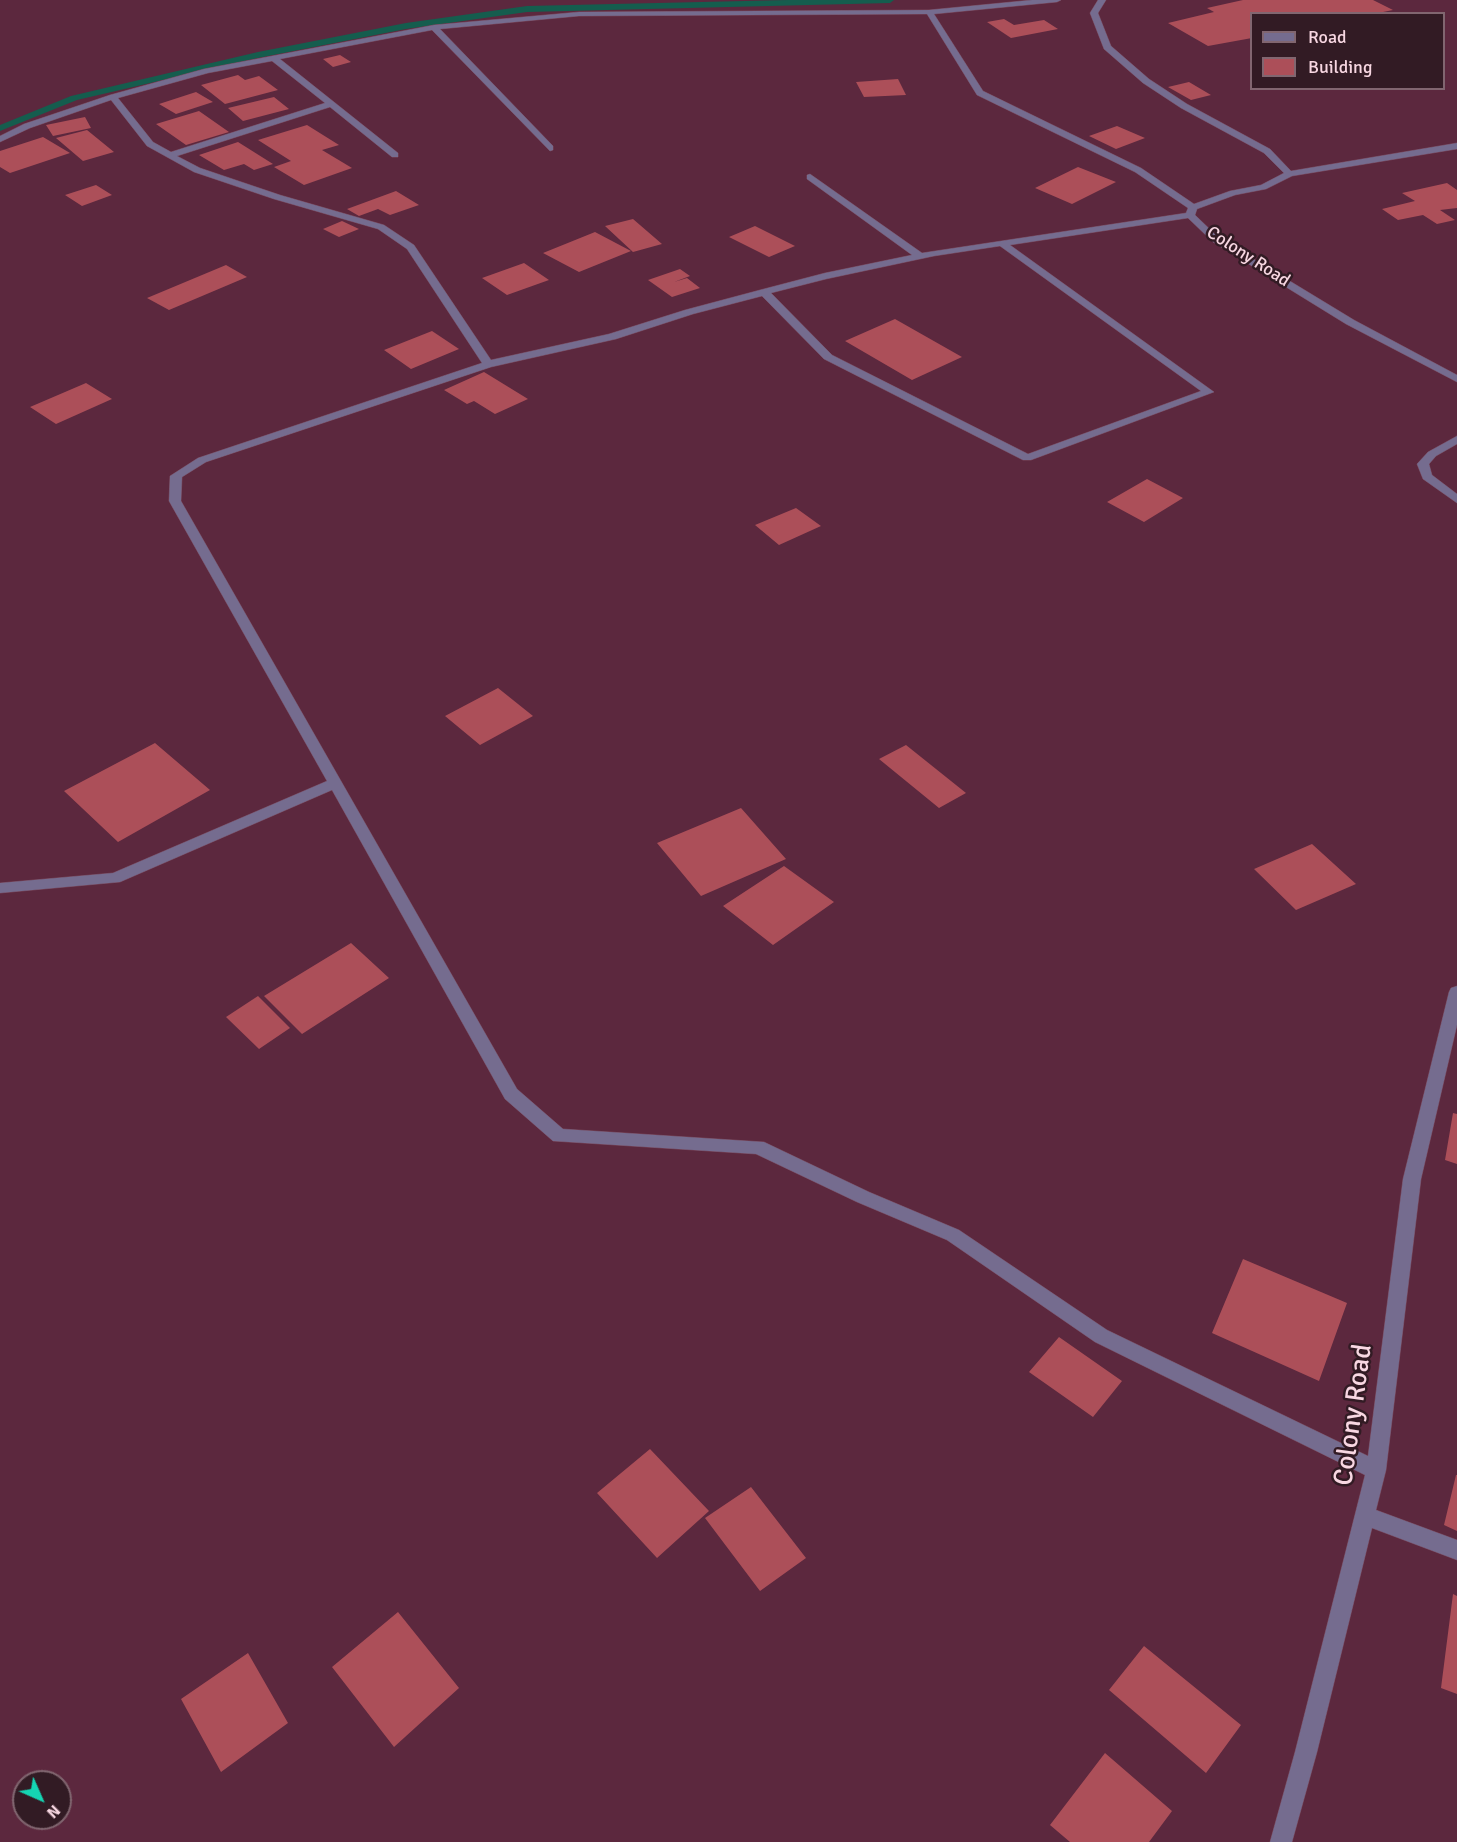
<!DOCTYPE html>
<html>
<head>
<meta charset="utf-8">
<style>
	body { margin:0 }
	#map { position:relative; width:1457px; height:1842px; overflow:hidden; background:#5c283e; font-family:Signika,sans-serif }
	canvas { display:block }
	.legend { position:absolute; left:1250px; top:12px; width:195px; height:78px; box-sizing:border-box; background:#321b24; border:2px solid #816670; margin:0; padding:8px 10px; list-style:none; font-size:18px; color:#f8d7e2 }
	.legend li { display:flex; align-items:center; gap:12px; height:30px }
	.legend b { width:30px; border:2px solid #816670 }
	.north { position:absolute; left:12px; top:1770px; width:60px; height:60px; box-sizing:border-box; background:#321b24; border:2px solid #816670; border-radius:50%; rotate:135deg; font-size:16px; font-weight:700; line-height:24px; text-align:center; color:#f8d7e2 }
	.north::after { content:''; display:block; margin:auto; width:21px; height:27px; background:#15d5b3; clip-path:polygon(50% 0,100% 100%,50% 72%,0 100%) }
</style>
</head>
<body>
<div id="map">
<canvas width="1457" height="1842"></canvas>
<ul class="legend">
<li><b style="height:8px;background:#756c8f"></b>Road</li>
<li><b style="height:16px;background:#ac4f59"></b>Building</li>
</ul>
<div class="north">N</div>
</div>
<script>
const ctx = document.querySelector('canvas').getContext('2d');
ctx.lineJoin = 'round';
const shape = rows => new Path2D(rows.map(r => 'M' + r).join(''));
function fill(path, color) { ctx.fillStyle = color; ctx.fill(path, 'evenodd'); }
function stroke(path, color, width, dash) { ctx.strokeStyle = color; ctx.lineWidth = width; ctx.lineCap = dash ? 'butt' : 'round'; ctx.setLineDash(dash || []); ctx.stroke(path); }
function label(font, color, halo, rows, align = 'center') {
  ctx.font = font + ' Signika,sans-serif'; ctx.lineWidth = 5; ctx.setLineDash([]); ctx.textBaseline = 'middle'; ctx.strokeStyle = halo; ctx.fillStyle = color; for (const [text, x, y, turn = 0] of rows) {
    ctx.save(); ctx.translate(x, y); ctx.rotate((+turn || 0) * Math.PI / 180); ctx.textAlign = isNaN(turn) ? turn : align; if (halo) ctx.strokeText(text, 0, 0); ctx.fillText(text, 0, 0); ctx.restore();
  }
}
fill(shape([
	[788,0,894,0,890,3,527,12,406,29,258,58,77,100,0,131,0,125,71,96,258,52,406,23,527,6,788,0]
]), '#155d4e');
fill(shape([
	[1243,0,1373,0,1393,10,1373,14,1252,14,1252,38,1208,46,1168,23,1214,12,1207,8],
	[1004,19,1014,25,1044,20,1058,29,1011,38,987,22],
	[340,55,351,62,333,67,323,59],
	[238,75,245,80,259,76,278,90,225,104,201,85],
	[898,79,906,95,864,97,856,82],
	[1189,82,1211,95,1191,100,1168,87],
	[196,92,213,102,176,114,159,104],
	[274,97,289,109,243,121,228,108],
	[199,111,229,132,186,145,156,124],
	[85,117,91,128,53,136,46,125],
	[307,125,339,145,322,150,352,168,304,185,274,167,291,161,258,140],
	[1117,126,1145,138,1116,149,1089,136],
	[87,130,114,152,83,161,56,138],
	[43,137,70,153,10,173,0,167,0,151],
	[238,142,273,164,254,170,244,164,224,170,199,155],
	[1078,167,1116,182,1072,204,1035,188],
	[1447,183,1457,190,1457,208,1440,210,1455,220,1437,224,1423,215,1398,220,1382,209,1415,201,1402,193],
	[96,185,112,195,82,206,65,195],
	[396,191,419,205,390,215,378,209,359,216,347,209],
	[633,219,662,244,633,252,605,226],
	[342,221,359,229,339,237,323,229],
	[755,226,795,246,769,257,729,237],
	[595,232,631,251,579,272,543,253],
	[524,263,549,280,507,295,482,278],
	[226,265,247,277,169,310,147,298],
	[680,269,690,276,674,282,687,278,700,288,672,297,648,280],
	[895,319,962,357,912,380,845,341],
	[432,331,459,349,411,369,384,350],
	[484,372,528,399,495,414,474,401,467,404,444,390],
	[86,383,112,399,56,424,30,407],
	[1147,479,1183,498,1144,522,1107,502],
	[796,508,821,526,779,545,755,525],
	[498,688,533,716,480,745,445,716],
	[155,743,210,790,118,842,64,791],
	[906,745,966,793,939,808,879,759],
	[741,808,786,859,701,896,657,843],
	[1312,844,1356,884,1296,910,1254,869],
	[784,866,834,902,773,945,723,906],
	[351,943,389,978,302,1034,264,996],
	[258,996,290,1028,259,1049,226,1017],
	[1453,1113,1457,1114,1457,1164,1445,1160],
	[1243,1259,1347,1303,1319,1381,1212,1333],
	[1059,1337,1122,1381,1093,1417,1029,1372],
	[650,1449,709,1511,657,1558,597,1493],
	[1456,1475,1457,1475,1457,1531,1444,1525],
	[751,1487,806,1558,760,1591,705,1518],
	[1453,1594,1457,1596,1457,1694,1441,1688],
	[398,1612,459,1688,394,1747,332,1667],
	[1144,1646,1241,1725,1206,1773,1109,1690],
	[248,1653,288,1723,221,1772,181,1699],
	[1105,1753,1172,1811,1149,1842,1070,1842,1050,1825]
]), '#ac4f59');
const minor = shape([
	[1032,0,1061,0,1057,2,934,14,983,91,1141,168,1194,204,1230,191,1261,185,1284,173,1264,153,1181,108,1143,83,1104,49,1090,13,1098,0,1106,0,1098,13,1111,46,1149,79,1187,104,1270,149,1291,171,1457,143,1457,149,1292,176,1266,189,1235,195,1197,209,1195,215,1219,238,1354,320,1457,375,1457,382,1346,324,1213,242,1188,218,1010,245,1214,392,1031,460,1023,460,824,359,762,296,693,314,616,339,491,367,206,462,182,477,181,501,517,1089,563,1129,764,1142,869,1192,959,1230,1107,1330,1368,1456,1403,1179,1449,992,1451,988,1457,986,1457,1025,1421,1179,1386,1470,1376,1510,1457,1540,1457,1560,1372,1528,1317,1752,1292,1842,1270,1842,1295,1752,1365,1475,1095,1342,947,1240,857,1202,756,1154,553,1141,505,1099,332,790,120,882,0,893,0,883,113,873,327,781,169,501,170,476,198,458,482,363,407,249,378,229,274,199,194,172,147,146,111,100,30,128,0,142,0,136,24,124,110,95,204,69,434,25,579,12,929,10,1032,0],
	[927,14,977,95,1135,172,1188,208,1186,213,922,253,810,174,807,175,807,179,912,255,825,273,760,290,685,310,609,334,491,360,414,245,384,225,280,195,200,168,177,156,330,107,392,157,398,157,398,153,280,59,432,30,550,151,553,150,553,146,440,29,579,16,927,14],
	[272,61,325,103,171,152,153,142,118,98,208,73,272,61],
	[1000,246,1201,391,1028,454,832,355,771,293,826,279,934,256,1000,246],
	[1457,436,1457,444,1436,456,1429,464,1432,475,1457,494,1457,503,1423,479,1417,464,1428,452,1457,436]
]);
stroke(minor, '#78485c', 1);
fill(minor, '#756c8f');
label('18px', '#f8d7e2', '#321b24', [
	["Colony Road",1248,257,33]
]);
label('27px', '#f8d7e2', '#321b24', [
	["Colony Road",1354,1415,-82]
]);
</script>
</body>
</html>
